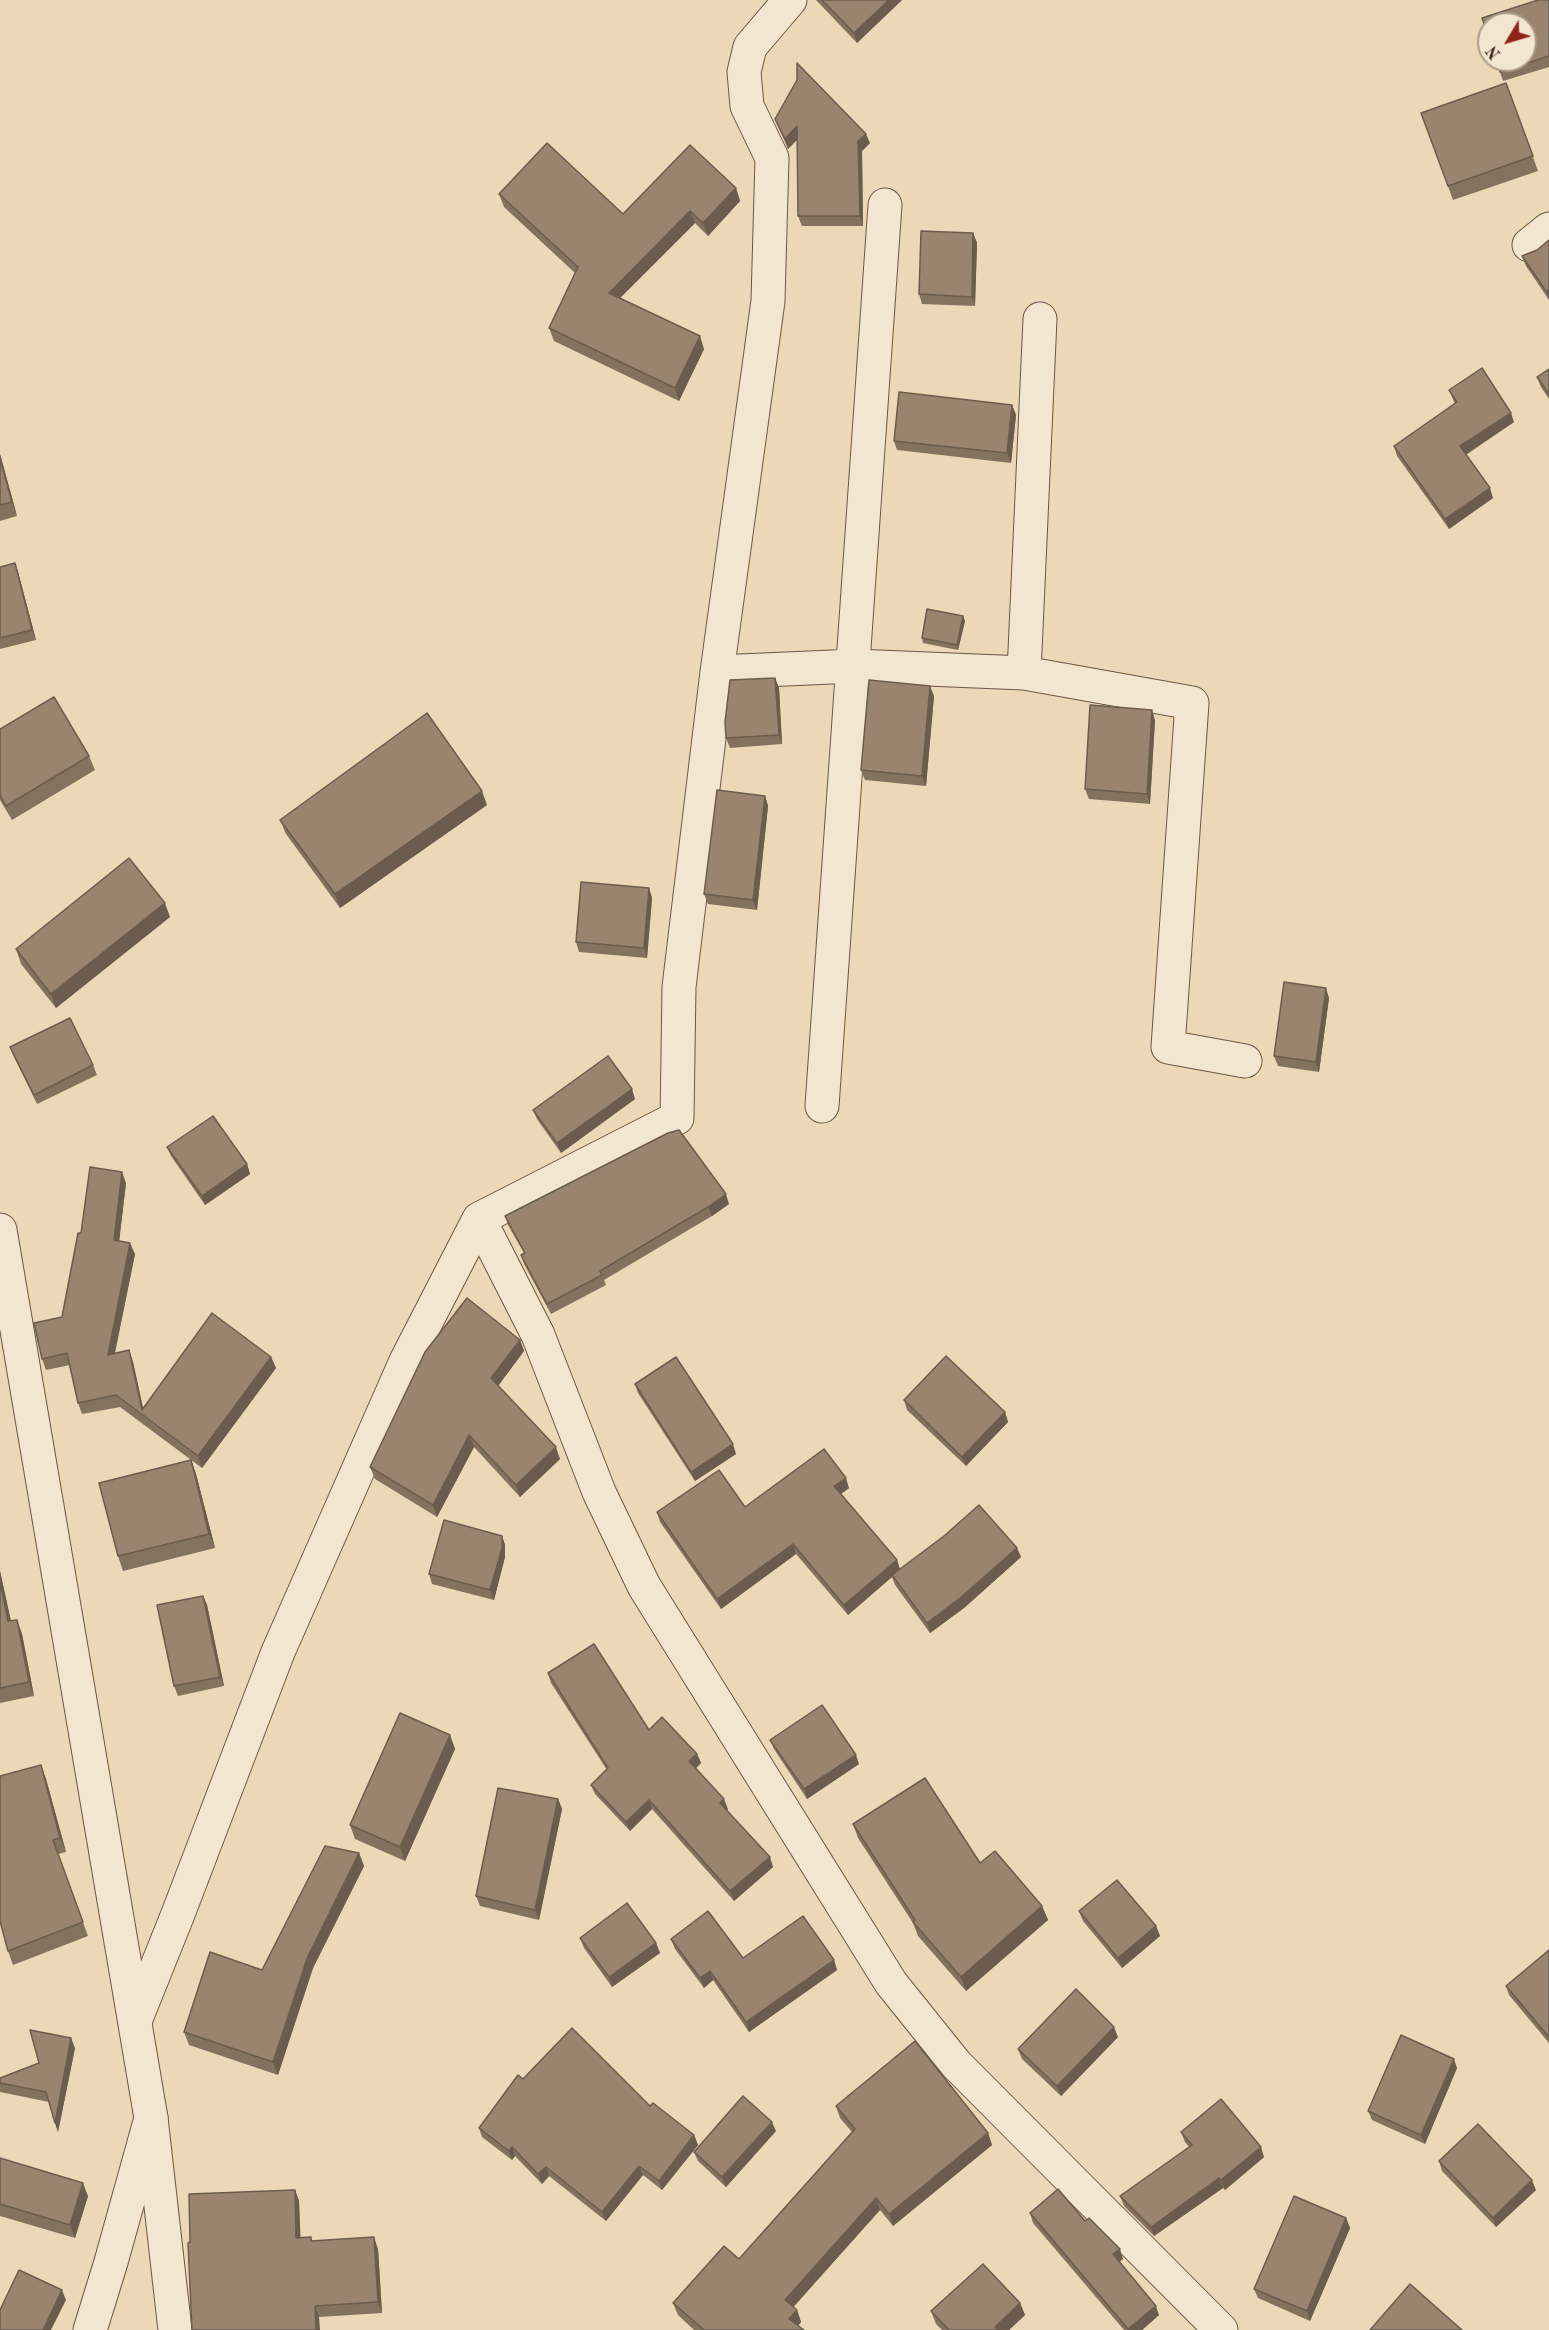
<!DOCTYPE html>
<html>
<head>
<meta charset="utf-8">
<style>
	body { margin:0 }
	#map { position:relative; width:1549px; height:2330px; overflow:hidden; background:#ecd8b7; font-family:"Old Standard TT",serif }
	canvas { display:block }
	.north { position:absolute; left:1477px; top:12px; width:60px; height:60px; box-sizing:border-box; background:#f3e6d0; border:2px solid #ac9a8a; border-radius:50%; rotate:232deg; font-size:16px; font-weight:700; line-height:24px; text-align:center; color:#412920 }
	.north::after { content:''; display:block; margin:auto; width:21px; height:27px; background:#8f2418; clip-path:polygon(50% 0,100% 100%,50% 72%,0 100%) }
</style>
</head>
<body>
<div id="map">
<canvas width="1549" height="2330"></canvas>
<div class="north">N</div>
</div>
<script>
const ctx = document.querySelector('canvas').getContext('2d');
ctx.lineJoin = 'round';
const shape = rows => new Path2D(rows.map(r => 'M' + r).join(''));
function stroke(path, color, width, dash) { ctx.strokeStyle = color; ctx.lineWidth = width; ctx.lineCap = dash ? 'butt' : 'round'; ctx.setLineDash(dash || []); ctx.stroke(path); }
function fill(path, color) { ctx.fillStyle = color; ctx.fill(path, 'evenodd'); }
const minor = shape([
	[1529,245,1549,229],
	[717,672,855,666,1024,673,1192,703,1168,1047,1245,1061],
	[1024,673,1040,319],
	[822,1106,885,205],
	[479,1219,538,1335,599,1492,644,1586,891,1983,956,2064,1221,2330],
	[135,2021,178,1914,278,1652,406,1361,479,1219,677,1118,679,987,717,672,768,301,772,158,747,106,744,72,750,47,790,0],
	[90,2330,111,2262,151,2118]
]);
const tertiary = shape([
	[0,1230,151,2118,175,2330]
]);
stroke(minor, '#6c5546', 35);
stroke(tertiary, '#6c5546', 35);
stroke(minor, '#f3e6d0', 33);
stroke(tertiary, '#f3e6d0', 33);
fill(shape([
	[816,0,902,0,857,43],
	[1549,0,1549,67,1503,81,1496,60],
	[1506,83,1538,171,1453,200,1421,113],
	[775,119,870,143,862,151,863,226,802,226,798,216,798,139,788,149],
	[736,188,740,201,708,236,695,223,620,298,704,349,679,401,554,341,549,328,575,273,504,207,499,194,623,214],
	[973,233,977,243,975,306,922,304,919,294],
	[1549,240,1549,300,1526,266,1522,256,1537,250],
	[1549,369,1549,399,1541,387,1537,377],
	[1449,390,1514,422,1466,455,1493,498,1449,529,1397,456,1394,446,1455,404],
	[1012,405,1016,415,1011,463,897,450,894,441],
	[0,454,17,516,0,521],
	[15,563,18,572,36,640,0,649,0,567],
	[963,616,965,621,958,650,923,643,922,638],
	[775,678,779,688,782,744,730,748,726,738],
	[934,696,926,786,865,780,861,770],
	[1155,720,1150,804,1089,799,1085,789],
	[0,729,89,756,95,770,12,820,0,800],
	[765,796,768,806,757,910,708,904,704,894],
	[487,805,340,908,286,834,280,820],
	[649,888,652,898,647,958,579,952,576,942],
	[170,917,56,1008,21,964,16,949],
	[1329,998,1319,1072,1278,1066,1274,1056],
	[10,1047,93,1065,97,1075,37,1104,14,1057],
	[635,1099,561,1153,537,1119,533,1110],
	[167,1147,247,1164,250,1174,205,1205,171,1156],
	[126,1183,119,1241,135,1254,115,1353,129,1350,133,1362,143,1408,271,1357,276,1368,202,1468,120,1407,82,1414,78,1403,70,1365,46,1370,42,1359,62,1317,81,1233],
	[729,1204,712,1216,604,1280,606,1285,551,1314,524,1264,521,1255,524,1253,508,1225,505,1216],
	[520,1340,524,1351,498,1386,560,1459,520,1497,474,1447,437,1517,375,1479,370,1467],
	[635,1384,736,1454,695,1481,638,1393],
	[904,1400,1005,1412,1008,1422,966,1466,907,1410],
	[191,1460,196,1474,215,1548,123,1571,118,1556],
	[849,1488,841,1494,897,1560,900,1569,1017,1548,1021,1557,964,1608,930,1633,895,1585,892,1577,848,1615,796,1554,721,1609,660,1522,657,1512,745,1507],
	[502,1536,505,1545,505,1557,494,1600,432,1584,429,1574],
	[0,1571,11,1621,17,1620,22,1634,34,1696,0,1703],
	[203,1596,207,1605,224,1686,178,1696,174,1686],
	[548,1673,649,1730,697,1754,701,1763,696,1768,728,1809,727,1810,773,1867,734,1901,652,1809,630,1831,595,1794,591,1785,607,1770,551,1683],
	[450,1735,455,1749,405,1861,355,1839,350,1825],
	[770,1740,859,1764,807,1799,774,1749],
	[41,1765,46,1779,66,1852,58,1854,88,1936,13,1965,8,1951],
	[558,1799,562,1809,539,1920,480,1906,476,1896],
	[853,1824,980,1863,1042,1906,1048,1920,966,1991,918,1936,913,1923,858,1838],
	[359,1853,364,1866,313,1968,278,2075,189,2045,184,2032,262,1970],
	[1079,1911,1156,1926,1160,1936,1122,1968,1083,1921],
	[580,1938,656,1943,660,1953,612,1987,584,1948],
	[671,1939,743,1958,834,1960,837,1970,749,2032,713,1980,704,1988,675,1949],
	[1549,1950,1549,2043,1509,1995,1506,1986],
	[1118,2037,1061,2096,1022,2059,1018,2049],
	[75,2048,58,2132,49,2102,0,2092,0,2078,39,2063],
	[1457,2068,1425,2144,1372,2120,1368,2111],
	[523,2079,650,2106,694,2135,698,2145,662,2190,643,2175,606,2221,549,2176,542,2184,515,2156,512,2160,482,2137,479,2128],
	[836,2106,988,2133,992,2145,893,2226,880,2210,793,2307,797,2310,801,2322,798,2326,804,2330,694,2330,678,2315,673,2303,739,2259,852,2132,840,2118],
	[776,2131,726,2187,698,2161,694,2152],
	[1181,2132,1264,2157,1225,2190,1223,2188,1154,2236,1124,2206,1120,2196,1189,2147,1185,2142],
	[0,2158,88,2196,75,2238,0,2216],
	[1439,2161,1536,2190,1496,2227,1442,2171],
	[295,2190,299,2201,300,2237,311,2237,312,2241,378,2249,382,2313,319,2317,190,2242],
	[1030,2213,1085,2221,1123,2259,1119,2262,1159,2315,1142,2330,1124,2330,1033,2223],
	[1346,2218,1350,2228,1310,2321,1258,2298,1254,2289],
	[1020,2303,1025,2315,1009,2330,942,2330,936,2324,931,2311]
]), '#84725f');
fill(shape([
	[889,0,902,0,857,43,854,33],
	[797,126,801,135,788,149,785,139],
	[866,134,870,143,862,151,863,226,860,216,858,141],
	[736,188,740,201,708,236,703,223],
	[690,211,695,223,613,305,609,293],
	[973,233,977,243,975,306,972,297],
	[1549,290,1549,299,1546,291],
	[700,336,704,349,679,401,675,388],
	[1012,405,1016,415,1011,463,1007,453],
	[1511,413,1514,422,1463,456,1460,446],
	[0,454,17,516,12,502,0,459],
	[1490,488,1493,498,1449,529,1445,519],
	[15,563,18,572,36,640,32,630],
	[963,616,965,621,958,650,957,645],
	[775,678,779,688,782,744,779,735],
	[930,686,934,696,926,786,922,776],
	[1152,710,1155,720,1150,804,1147,794],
	[482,791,487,805,340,908,335,894],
	[765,796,768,806,757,910,753,900],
	[649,888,652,898,647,958,644,948],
	[165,903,170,917,56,1008,51,994],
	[1326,988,1329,998,1319,1072,1316,1062],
	[632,1089,635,1099,561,1153,557,1143],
	[247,1164,250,1174,205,1205,202,1196],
	[122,1172,126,1183,118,1251,114,1240],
	[726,1194,729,1204,712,1216,708,1207],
	[130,1243,135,1254,112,1366,108,1355],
	[520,1340,524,1351,495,1390,491,1378],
	[129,1350,133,1362,145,1417,142,1410],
	[271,1357,276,1368,202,1468,198,1456],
	[1005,1412,1008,1422,966,1466,962,1457],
	[469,1435,474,1447,437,1517,433,1505],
	[733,1444,736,1454,695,1481,691,1472],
	[556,1447,560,1459,520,1497,516,1485],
	[191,1460,196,1474,215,1548,209,1534],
	[846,1478,849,1488,838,1496,834,1486],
	[502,1536,505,1545,505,1557,494,1600,490,1590],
	[793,1544,796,1554,721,1609,717,1599],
	[1017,1548,1021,1557,964,1608,930,1633,927,1623],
	[897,1560,900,1570,848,1615,844,1605],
	[0,1571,14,1636,8,1621,0,1581],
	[203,1596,207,1605,224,1686,220,1677],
	[17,1620,22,1634,34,1696,29,1682],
	[450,1735,455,1749,405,1861,400,1847],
	[697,1754,701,1763,693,1771,689,1761],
	[856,1755,859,1764,807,1799,804,1789],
	[41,1765,46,1779,66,1852,60,1838],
	[558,1799,562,1809,539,1920,535,1910],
	[724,1799,728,1809,724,1812,720,1803],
	[649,1800,652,1809,630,1831,626,1822],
	[359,1853,364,1866,313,1968,278,2075,273,2062,308,1956],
	[770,1857,773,1867,734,1901,730,1891],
	[1042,1906,1048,1920,966,1991,961,1977],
	[1156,1926,1160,1936,1122,1968,1118,1958],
	[656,1943,660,1953,612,1987,609,1977],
	[834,1960,837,1970,749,2032,746,2022],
	[710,1971,713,1980,704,1988,700,1978],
	[1114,2027,1118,2037,1061,2096,1057,2086],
	[71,2038,75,2048,58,2132,55,2123],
	[1454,2059,1457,2068,1425,2144,1421,2135],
	[772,2122,776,2131,726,2187,722,2177],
	[988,2133,992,2145,893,2226,889,2214],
	[694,2135,698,2145,662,2190,659,2181],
	[512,2147,515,2156,512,2160,509,2151],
	[1261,2147,1264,2157,1225,2190,1221,2180],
	[639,2166,643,2175,606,2221,602,2212],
	[546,2167,549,2176,542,2184,538,2174],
	[1219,2178,1223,2188,1154,2236,1151,2227],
	[1532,2180,1536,2190,1496,2227,1493,2218],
	[83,2183,88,2196,75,2238,70,2225],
	[295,2190,299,2201,301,2249,296,2238],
	[876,2198,880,2210,789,2312,785,2300],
	[1346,2218,1350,2228,1310,2321,1307,2311],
	[374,2237,378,2249,382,2313,378,2302],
	[1120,2249,1123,2259,1116,2264,1113,2254],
	[62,2290,66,2300,51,2330,43,2330],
	[1020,2303,1025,2315,1009,2330,996,2330,995,2327],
	[315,2306,319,2317,320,2330,316,2330],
	[1156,2306,1159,2315,1142,2330,1128,2330,1128,2329],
	[797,2310,801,2322,795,2330,789,2319]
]), '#6c5c4e');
const building = shape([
	[822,0,889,0,854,33,822,0],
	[1538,0,1549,0,1549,56,1500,72,1496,60,1525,60,1525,24,1489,24,1489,38,1482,18,1538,0],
	[797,63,866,134,858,141,860,216,798,216,797,126,785,139,775,119,797,80,797,63],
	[1506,83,1533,156,1448,186,1421,113,1506,83],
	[547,143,623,214,690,145,736,188,703,223,690,211,609,293,700,336,675,388,549,328,578,267,499,194,547,143],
	[921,231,973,233,972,297,919,294,921,231],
	[1549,240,1549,290,1546,291,1522,256,1537,250,1549,240],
	[1482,368,1511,413,1460,446,1490,488,1445,519,1394,446,1457,402,1449,390,1482,368],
	[1549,369,1549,394,1537,377,1549,369],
	[899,392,1012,405,1007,453,894,441,899,392],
	[0,459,12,502,0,505,0,459],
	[15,563,32,630,0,638,0,567,15,563],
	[927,609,963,616,957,645,922,638,927,609],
	[775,678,779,735,726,738,725,722,730,680,775,678],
	[869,680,930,686,922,776,861,770,869,680],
	[54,697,89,756,6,806,0,795,0,729,54,697],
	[1090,705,1152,710,1147,794,1085,789,1090,705],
	[427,713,482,791,335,894,280,820,427,713],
	[717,790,765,796,753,900,704,894,717,790],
	[129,858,165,903,51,994,16,949,129,858],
	[581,882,649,888,644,948,576,942,581,882],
	[1284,982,1326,988,1316,1062,1274,1056,1284,982],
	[70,1018,93,1065,34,1095,10,1047,70,1018],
	[608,1056,632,1089,557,1143,533,1110,608,1056],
	[213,1116,247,1164,202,1196,167,1147,213,1116],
	[679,1130,726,1194,708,1207,600,1271,602,1275,547,1304,521,1255,525,1253,505,1216,668,1133,679,1130],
	[90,1167,122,1172,114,1240,130,1243,108,1355,129,1350,142,1410,212,1313,271,1357,198,1456,116,1395,78,1403,67,1353,42,1359,34,1323,62,1317,78,1233,81,1233,90,1167],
	[467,1298,520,1340,491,1378,556,1447,516,1485,469,1435,433,1505,370,1467,425,1352,467,1298],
	[946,1356,1005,1412,962,1457,904,1400,946,1356],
	[676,1357,733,1444,691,1472,635,1384,676,1357],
	[824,1449,846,1478,834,1486,897,1560,844,1605,793,1544,717,1599,657,1512,719,1470,745,1507,824,1449],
	[191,1460,209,1534,118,1556,99,1483,191,1460],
	[979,1505,1017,1548,960,1598,927,1623,892,1575,944,1536,979,1505],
	[444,1520,502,1536,502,1548,490,1590,429,1574,444,1520],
	[0,1581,8,1621,17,1620,29,1682,0,1688,0,1581],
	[203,1596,220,1677,174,1686,157,1605,203,1596],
	[594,1644,649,1730,662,1717,697,1754,689,1761,724,1799,720,1803,770,1857,730,1891,649,1800,626,1822,591,1785,608,1768,548,1673,594,1644],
	[822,1705,856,1755,804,1789,770,1740,822,1705],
	[400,1713,450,1735,400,1847,350,1825,400,1713],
	[41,1765,60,1838,53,1840,83,1922,8,1951,0,1921,0,1776,41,1765],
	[925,1778,980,1863,995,1851,1042,1906,961,1977,913,1922,915,1920,853,1824,925,1778],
	[498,1788,558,1799,535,1910,476,1896,498,1788],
	[325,1846,359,1853,308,1956,273,2062,184,2032,210,1952,262,1970,325,1846],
	[1117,1880,1156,1926,1118,1958,1079,1911,1117,1880],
	[627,1903,656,1943,609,1977,580,1938,627,1903],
	[708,1911,743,1958,803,1916,834,1960,746,2022,710,1971,700,1978,671,1939,708,1911],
	[1549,1950,1549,2037,1506,1986,1549,1950],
	[1076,1989,1114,2027,1057,2086,1018,2049,1076,1989],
	[572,2028,650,2106,653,2103,694,2135,659,2181,639,2166,602,2212,546,2167,538,2174,512,2147,509,2151,479,2128,518,2075,523,2079,572,2028],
	[30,2030,71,2038,55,2123,46,2092,0,2083,0,2078,39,2063,30,2030],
	[1401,2035,1454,2059,1421,2135,1368,2111,1401,2035],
	[915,2041,988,2133,889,2214,876,2198,785,2300,797,2310,789,2319,804,2330,704,2330,673,2303,724,2246,739,2259,855,2129,836,2106,915,2041],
	[743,2096,772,2122,722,2177,694,2152,743,2096],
	[1221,2099,1261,2147,1221,2180,1219,2178,1151,2227,1120,2196,1192,2145,1181,2132,1221,2099],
	[1478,2124,1532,2180,1493,2218,1439,2161,1478,2124],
	[0,2158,83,2183,70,2225,0,2204,0,2158],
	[1058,2189,1085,2221,1089,2218,1120,2249,1113,2254,1156,2306,1128,2329,1030,2213,1058,2189],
	[295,2190,296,2238,311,2237,311,2241,374,2237,378,2302,315,2306,316,2330,192,2330,188,2243,190,2242,189,2194,295,2190],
	[1294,2196,1346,2218,1307,2311,1254,2289,1294,2196],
	[983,2264,1020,2303,995,2327,998,2330,949,2330,931,2311,983,2264],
	[19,2270,62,2290,43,2330,0,2330,0,2310,19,2270],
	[1410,2284,1462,2330,1370,2330,1410,2284]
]);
fill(building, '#9a846f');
stroke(building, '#6c5c4e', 1.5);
</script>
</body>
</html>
